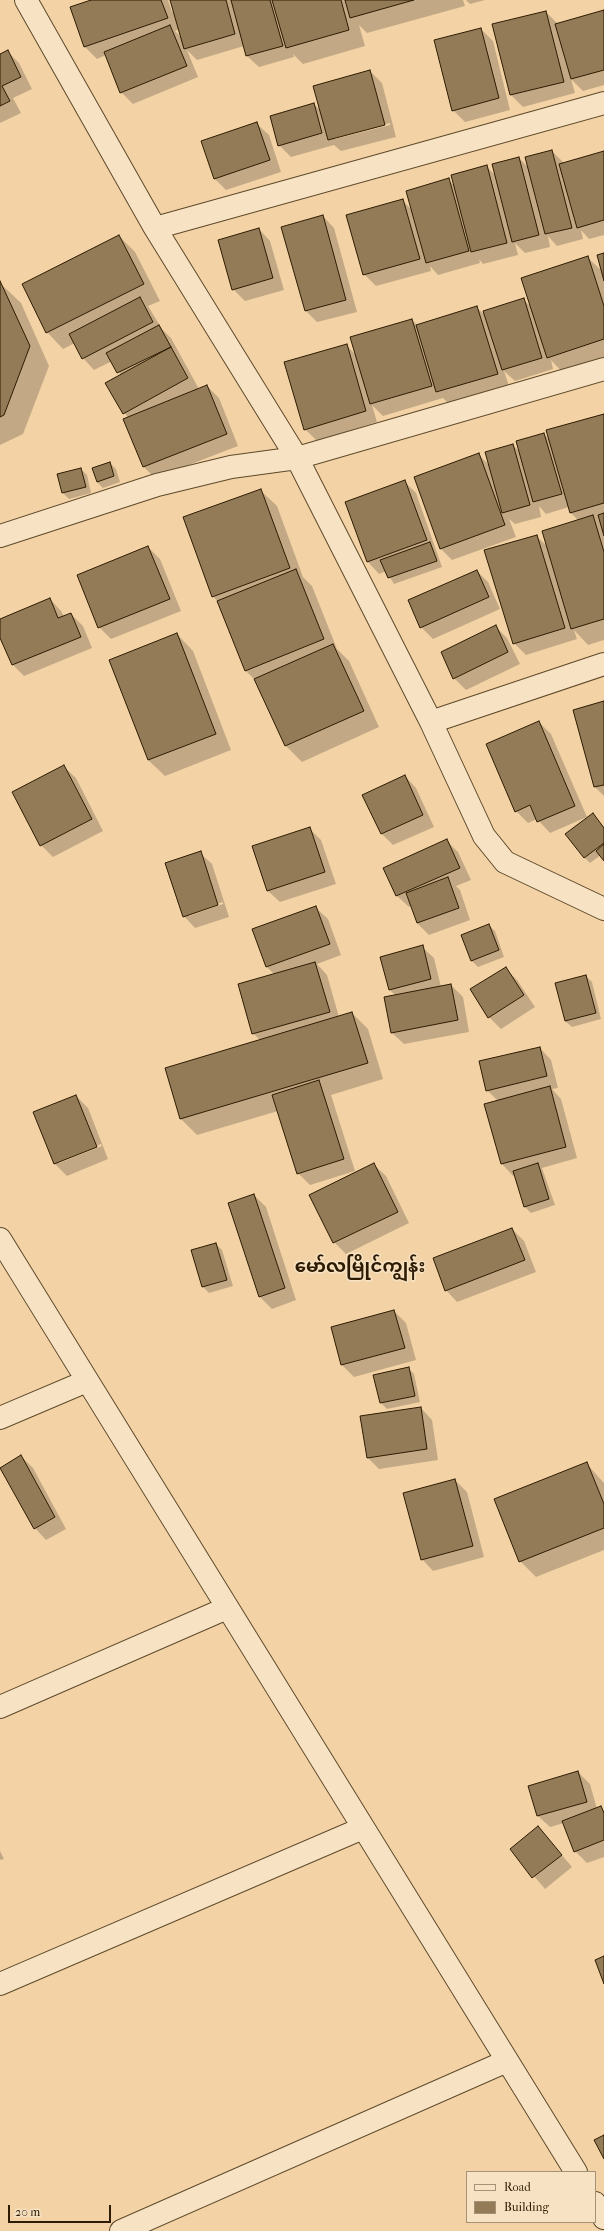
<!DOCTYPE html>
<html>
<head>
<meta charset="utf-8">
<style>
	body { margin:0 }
	#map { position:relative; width:604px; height:2231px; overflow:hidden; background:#f3d3a5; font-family:"IM FELL French Canon",serif }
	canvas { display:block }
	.legend { position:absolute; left:466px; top:2171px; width:130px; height:52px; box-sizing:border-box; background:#f7e2c4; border:1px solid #a69276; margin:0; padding:5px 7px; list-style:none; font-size:12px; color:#2d1b02 }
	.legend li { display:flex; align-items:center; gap:8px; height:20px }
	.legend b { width:20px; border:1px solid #a69276 }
	.scale { position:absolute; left:8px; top:2205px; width:103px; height:18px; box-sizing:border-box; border:2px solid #2d1b02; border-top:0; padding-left:5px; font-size:12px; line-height:14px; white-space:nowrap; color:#2d1b02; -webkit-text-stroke:3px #f7e2c4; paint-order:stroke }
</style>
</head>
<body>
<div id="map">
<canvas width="604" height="2231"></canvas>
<ul class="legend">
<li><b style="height:5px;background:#f7e2c4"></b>Road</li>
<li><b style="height:11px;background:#947b57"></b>Building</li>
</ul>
<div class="scale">20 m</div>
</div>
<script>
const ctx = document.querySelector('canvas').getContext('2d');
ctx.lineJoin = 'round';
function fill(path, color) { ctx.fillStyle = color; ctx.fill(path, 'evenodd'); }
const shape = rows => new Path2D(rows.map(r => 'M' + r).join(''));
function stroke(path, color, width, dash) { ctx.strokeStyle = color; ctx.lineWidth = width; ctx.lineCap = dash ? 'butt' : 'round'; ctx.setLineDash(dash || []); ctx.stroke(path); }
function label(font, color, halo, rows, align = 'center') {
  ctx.font = font + ' "IM FELL French Canon","Noto Sans Myanmar",serif'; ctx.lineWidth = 3; ctx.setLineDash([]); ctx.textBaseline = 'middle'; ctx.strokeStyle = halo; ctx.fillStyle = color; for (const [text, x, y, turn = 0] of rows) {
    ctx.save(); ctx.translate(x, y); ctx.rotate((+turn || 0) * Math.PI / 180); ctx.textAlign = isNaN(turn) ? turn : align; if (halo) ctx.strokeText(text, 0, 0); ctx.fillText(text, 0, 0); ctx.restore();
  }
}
fill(shape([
	[94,0,168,0,172,12,174,11,171,0,463,0,465,6,367,33,359,25,365,46,303,64,293,54,294,57,259,67,247,56,244,46,197,60,187,50,198,77,133,104,121,92,106,55,97,59,85,47,71,8],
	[179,29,182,38,175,31],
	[466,0,485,0,470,4],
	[604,11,604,85,583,91,571,79,575,93,523,107,511,95,494,25,546,12,558,24],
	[481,29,493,41,510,110,465,122,453,110],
	[7,51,19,63,32,89,13,98,21,113,0,123,0,55],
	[370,71,382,83,396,137,341,151,334,145,291,157,279,145,314,104,321,111],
	[390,123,390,125,335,139,335,137],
	[257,124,269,135,281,172,226,190,214,178],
	[552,151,564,163,604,152,604,235,589,239,581,230,583,239,557,246,548,236,550,247,525,253,515,243,518,255,483,264,479,259,480,263,438,275,430,266,431,271,376,286,364,274,402,200,412,210,448,180,455,186,486,166,496,176,519,158,529,168],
	[323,216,334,228,357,312,317,322,306,311],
	[259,229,270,241,284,290,245,301,233,289],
	[119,236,135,252,160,301,148,306,162,329,171,338,199,389,207,386,219,398,238,446,155,478,144,467,128,418,107,383,121,375,112,361,94,370,83,358,75,343,63,349,47,332],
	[604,254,604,361,564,374,551,360,553,369,515,381,504,371,509,386,448,403,443,398,383,416,372,405,377,422,317,441,305,429,346,345,356,355,412,320,417,325,477,308,487,317,523,299,531,307,587,257,603,272],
	[0,283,21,303,49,366,23,434,0,445],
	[604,415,604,640,588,645,574,630,577,639,526,655,514,643,536,536,548,547,579,521,570,512,569,507,546,514,539,506,541,517,515,524,509,519,516,537,452,560,441,549,479,455,490,466,513,445,520,452,544,434,550,440],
	[110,463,116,469,120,482,103,488,97,482,93,469],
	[81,469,87,475,91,493,69,499,63,493,58,475],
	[404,481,416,493,442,567,394,584,386,571,379,574,368,562],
	[260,490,277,506,303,577,312,586,337,649,349,661,379,727,302,762,286,746,257,682,246,671,217,601,213,596],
	[148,547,160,559,181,611,111,639,99,627],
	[477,571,488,582,500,609,433,639,421,627],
	[50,599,61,611,64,617,71,614,83,626,92,648,24,676,13,665,0,635,0,620],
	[496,627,507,638,520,664,466,690,454,678],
	[177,634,193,651,231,750,165,776,148,760],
	[604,702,604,796,595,787,574,710],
	[539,722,551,734,587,817,550,833,537,819,528,823,516,811],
	[64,767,76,778,103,831,53,857,41,845],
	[405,776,416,788,434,827,393,845,381,833],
	[593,815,604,827,604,859,601,855,590,863,584,857],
	[309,828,321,840,336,884,280,902,268,891],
	[446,840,458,852,471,880,456,886,460,890,470,920,429,935,417,923,411,906,409,907,397,896,384,868],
	[200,853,212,864,229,917,195,928,184,916],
	[223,902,223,904,189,916,189,913],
	[316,908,328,919,341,955,317,964,327,975,339,1017,352,1013,368,1029,383,1079,331,1095,355,1171,310,1185,298,1173,278,1111,197,1135,181,1119,166,1068,260,1040,253,1033,274,974,267,967],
	[489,925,495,931,504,957,478,967,472,961,462,935],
	[422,947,434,958,441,987,451,985,463,997,469,1032,404,1044,392,1033,396,996,390,990],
	[505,968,517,980,535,1007,501,1029,489,1017],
	[586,976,592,982,601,1019,572,1027,565,1021],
	[540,1048,551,1060,558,1088,552,1089,561,1099,577,1158,542,1168,555,1205,531,1213,525,1207,516,1175,513,1176,502,1164,486,1104,498,1101,487,1090],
	[76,1096,88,1108,108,1159,67,1176,55,1164,34,1113],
	[101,1144,102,1146,59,1163,59,1161],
	[374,1165,386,1176,409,1223,346,1254,334,1242],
	[254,1195,266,1207,296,1300,272,1309,260,1297,229,1203],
	[512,1229,524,1241,536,1272,457,1302,446,1290],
	[216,1244,222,1250,233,1286,209,1293,203,1287],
	[394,1311,406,1323,416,1360,354,1377,342,1365,332,1327],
	[408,1368,414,1374,420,1402,387,1409,381,1403,375,1376],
	[421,1408,432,1420,438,1460,379,1469,368,1458],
	[21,1456,33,1468,66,1529,46,1540,35,1528,1,1467],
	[586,1463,604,1483,604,1550,536,1577,520,1561],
	[455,1480,467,1492,484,1557,433,1571,422,1559],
	[578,1772,590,1784,597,1809,601,1807,604,1811,604,1857,587,1863,575,1851,564,1823,550,1827,538,1816,529,1786],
	[538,1827,572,1867,545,1889,511,1849],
	[0,1851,4,1859,0,1860]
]), '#0003');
const building = shape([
	[91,0,161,0,168,18,84,47,70,7,91,0],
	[170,0,226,0,235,34,184,49,170,0],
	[231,0,270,0,283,46,246,56,231,0],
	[272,0,341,0,349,30,286,48,272,0],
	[345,0,414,0,350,18,345,0],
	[604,10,604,70,571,79,555,24,604,10],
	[546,11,564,82,510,95,492,24,546,11],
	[170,25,187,66,120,93,104,52,170,25],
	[481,28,499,98,452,111,434,40,481,28],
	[8,50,21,77,2,86,10,101,0,106,0,54,8,50],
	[370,70,385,125,328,140,313,86,370,70],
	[314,103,322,133,278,146,270,116,314,103],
	[257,122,270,160,214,179,201,141,257,122],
	[552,150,572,228,545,234,525,157,552,150],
	[604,151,604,220,577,228,559,164,604,151],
	[519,157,539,235,512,242,492,164,519,157],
	[487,165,507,243,471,252,451,175,487,165],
	[449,178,469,251,426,263,406,191,449,178],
	[403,199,420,259,363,275,346,215,403,199],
	[323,215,346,300,305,311,281,227,323,215],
	[259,228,273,278,232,290,218,240,259,228],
	[119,235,144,284,46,333,22,284,119,235],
	[604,253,604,281,597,255,604,253],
	[588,256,604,306,604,339,547,358,521,278,588,256],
	[0,281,30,346,4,415,0,417,0,281],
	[140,297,153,322,82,359,69,334,140,297],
	[524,298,542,358,502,370,483,311,524,298],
	[477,306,498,374,436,392,416,325,477,306],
	[412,319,432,386,370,404,350,337,412,319],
	[159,325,171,347,117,373,106,353,159,325],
	[347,344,366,411,304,430,284,362,347,344],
	[171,347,188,378,123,414,105,383,171,347],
	[207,385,227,434,143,467,123,419,207,385],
	[604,414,604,503,570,513,546,430,604,414],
	[544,433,562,494,533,502,516,441,544,433],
	[513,444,530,505,502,513,485,452,513,444],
	[479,453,505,525,440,549,414,477,479,453],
	[110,462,114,476,97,482,92,468,110,462],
	[81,468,86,487,62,493,57,474,81,468],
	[405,480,427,540,367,562,345,502,405,480],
	[261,489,290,568,212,597,183,517,261,489],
	[604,513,604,536,598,515,604,513],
	[593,515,604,552,604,619,571,629,542,531,593,515],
	[537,535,565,628,513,644,484,550,537,535],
	[430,542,437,561,388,578,380,560,430,542],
	[148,546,170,599,98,628,77,575,148,546],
	[296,569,324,639,245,671,217,601,296,569],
	[477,570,489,597,420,628,408,600,477,570],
	[50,598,58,618,71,613,81,637,12,665,0,638,0,619,50,598],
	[496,625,508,652,453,679,441,652,496,625],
	[177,633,216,734,148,760,109,660,177,633],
	[333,644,364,711,285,746,254,679,333,644],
	[604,701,604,785,594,787,573,710,604,701],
	[539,721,575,806,537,822,530,805,515,812,486,744,539,721],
	[64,765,92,819,40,846,12,792,64,765],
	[405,775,423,815,381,834,362,795,405,775],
	[593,813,604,828,604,843,584,858,565,834,593,813],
	[310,827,325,872,267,891,252,846,310,827],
	[447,839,460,868,396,896,383,868,447,839],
	[604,844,604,861,596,851,604,844],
	[201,851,218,905,183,917,165,863,201,851],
	[448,877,459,908,417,923,406,893,448,877],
	[316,906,330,944,266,967,252,929,316,906],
	[489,924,499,950,471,961,461,935,489,924],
	[423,945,431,979,389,990,380,957,423,945],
	[315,962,330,1012,252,1034,238,984,315,962],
	[506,967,524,995,488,1018,470,989,506,967],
	[586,975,596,1013,565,1021,555,983,586,975],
	[451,984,458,1020,391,1033,384,997,451,984],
	[352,1012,368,1063,180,1119,165,1068,352,1012],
	[540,1047,547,1076,486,1091,479,1061,540,1047],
	[319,1080,344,1159,297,1174,272,1095,319,1080],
	[550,1086,566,1147,501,1164,484,1104,550,1086],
	[76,1095,97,1147,54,1164,33,1112,76,1095],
	[374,1163,398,1212,333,1243,309,1195,374,1163],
	[538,1163,549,1199,524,1207,513,1171,538,1163],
	[254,1194,285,1288,259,1297,228,1203,254,1194],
	[512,1228,525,1260,445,1291,433,1258,512,1228],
	[216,1243,227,1280,202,1287,191,1250,216,1243],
	[394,1310,405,1348,341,1365,331,1327,394,1310],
	[409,1367,415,1396,380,1403,373,1375,409,1367],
	[421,1407,427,1449,367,1458,360,1416,421,1407],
	[21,1455,55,1517,34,1529,0,1468,21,1455],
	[587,1462,604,1504,604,1528,519,1562,494,1499,587,1462],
	[455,1479,473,1546,421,1560,403,1493,455,1479],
	[578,1771,587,1802,537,1816,528,1786,578,1771],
	[601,1806,604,1813,604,1840,574,1852,562,1821,601,1806],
	[538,1826,562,1855,532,1878,510,1849,538,1826],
	[604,1956,604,1984,595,1960,604,1956],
	[604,2135,604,2159,594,2140,604,2135]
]);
fill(building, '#947b57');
stroke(building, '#2d1b02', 1);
const minor = shape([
	[26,0,155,228,297,458,431,722,484,836,505,862,604,909],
	[155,228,604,103],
	[0,536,157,485,231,467,297,458,604,369],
	[431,722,604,664],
	[0,1239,576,2172],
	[0,1418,87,1381],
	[0,1707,227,1608],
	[0,1984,363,1828],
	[595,2203,604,2218],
	[121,2231,507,2061]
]);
stroke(minor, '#5e492b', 24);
stroke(minor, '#f7e2c4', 22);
label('bold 18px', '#2d1b02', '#f7e2c4', [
	["မော်လမြိုင်ကျွန်း",360,1268]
]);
</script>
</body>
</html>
